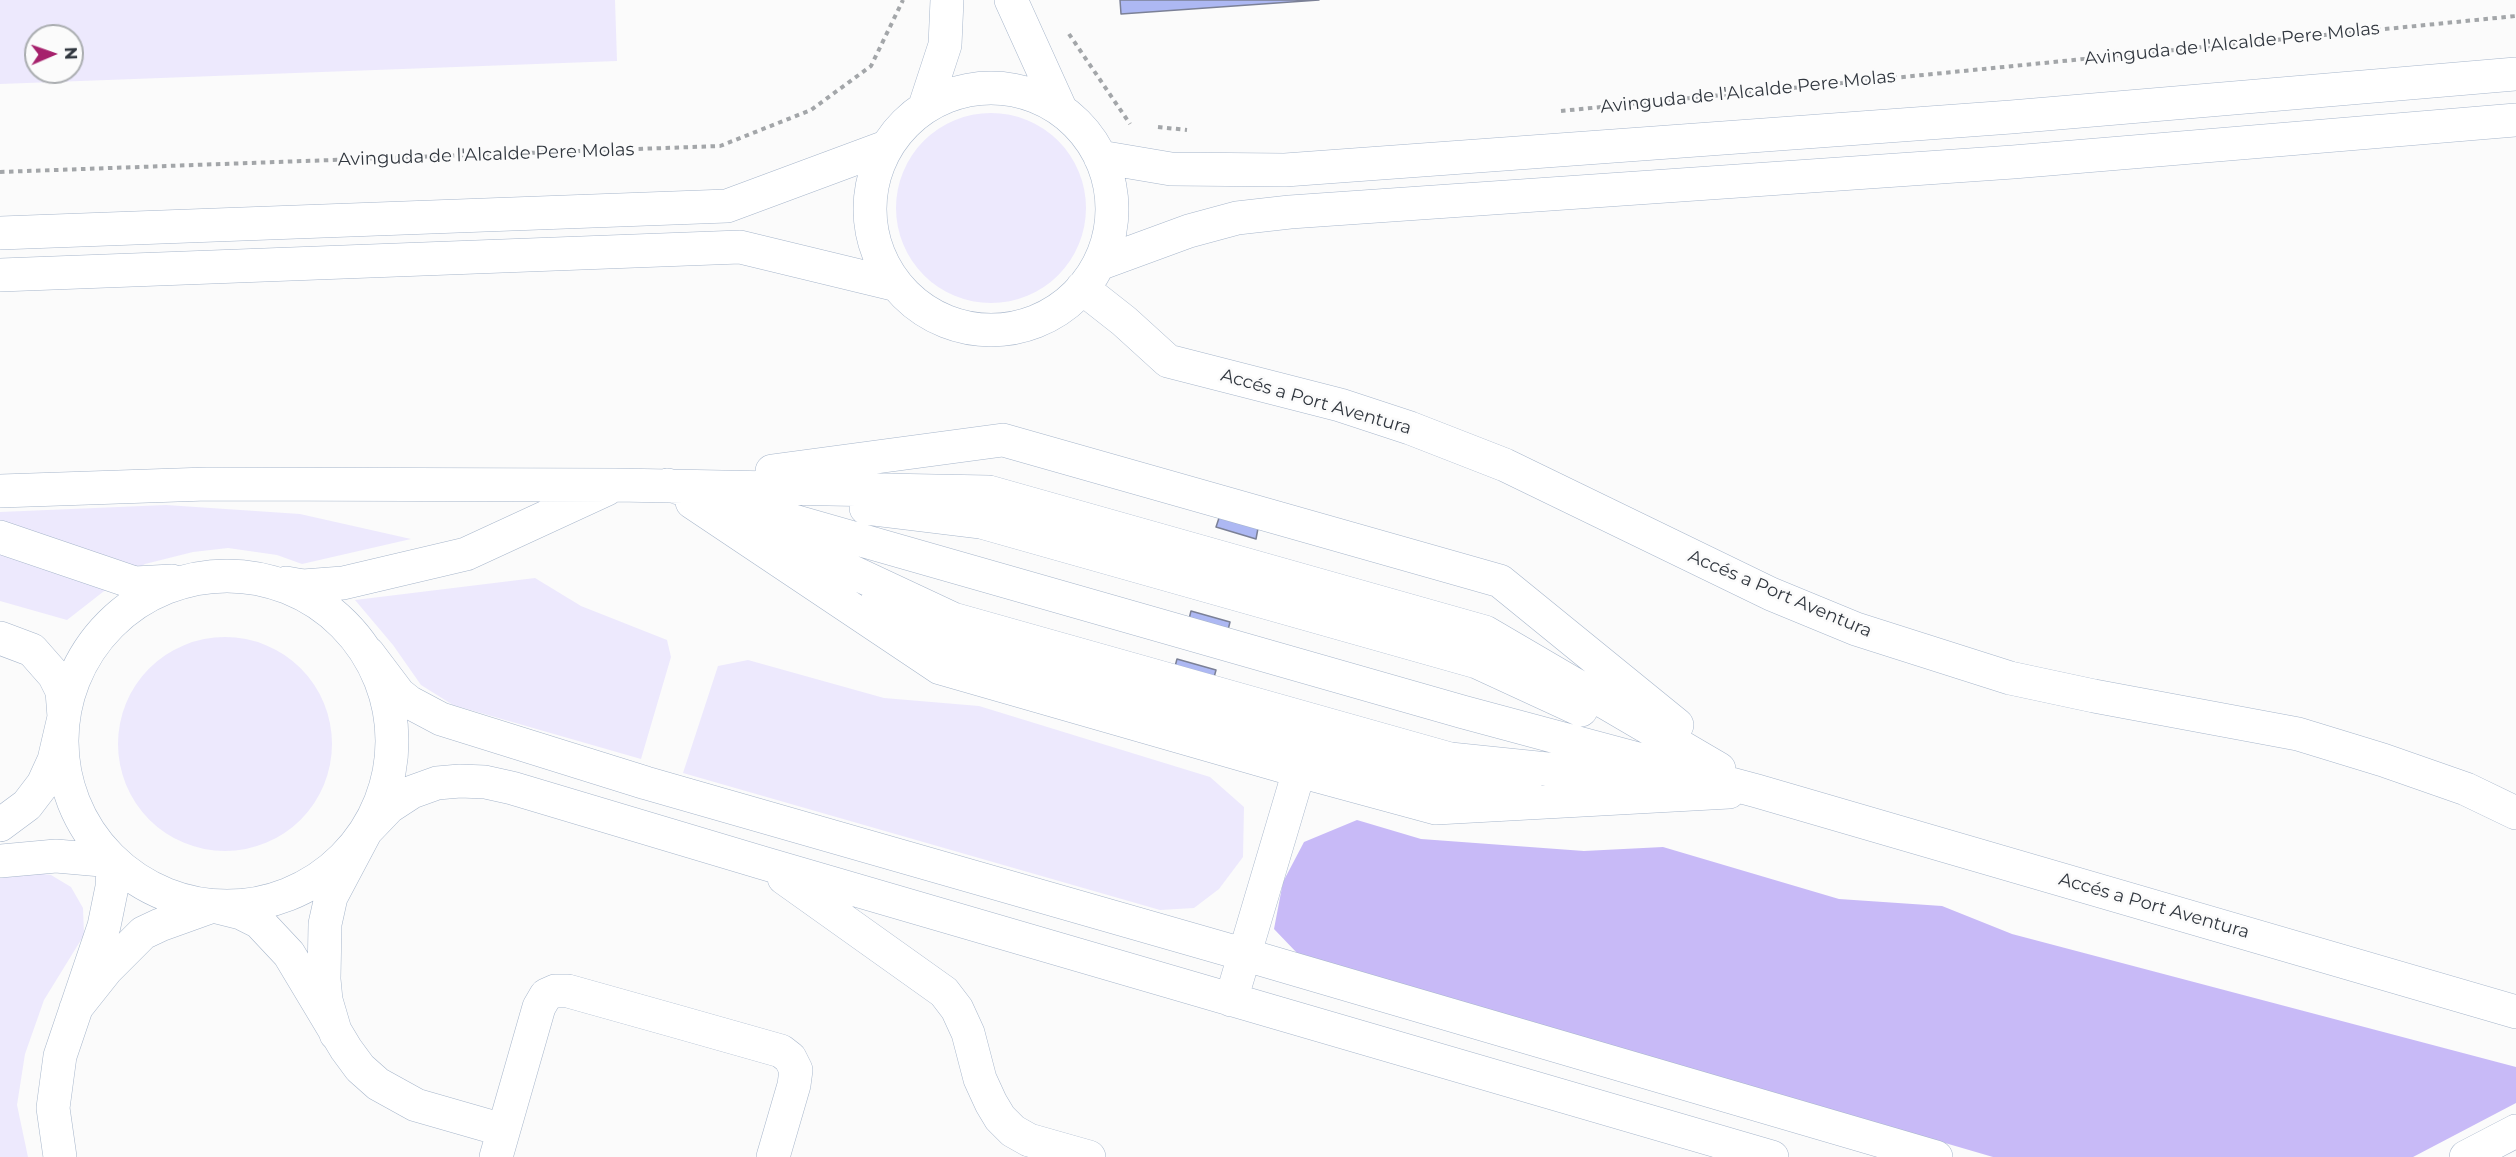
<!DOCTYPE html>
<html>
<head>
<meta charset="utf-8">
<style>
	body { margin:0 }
	#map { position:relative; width:2516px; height:1157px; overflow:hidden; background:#fbfbfb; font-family:Montserrat,sans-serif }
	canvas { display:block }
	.north { position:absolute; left:24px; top:24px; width:60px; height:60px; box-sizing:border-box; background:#fbfbfb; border:2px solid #aaadb0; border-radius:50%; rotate:88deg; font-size:16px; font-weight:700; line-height:24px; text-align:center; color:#31373f }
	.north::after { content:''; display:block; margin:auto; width:21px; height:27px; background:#a6216c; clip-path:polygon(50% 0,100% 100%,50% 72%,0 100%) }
</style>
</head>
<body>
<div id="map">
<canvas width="2516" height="1157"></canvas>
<div class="north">N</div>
</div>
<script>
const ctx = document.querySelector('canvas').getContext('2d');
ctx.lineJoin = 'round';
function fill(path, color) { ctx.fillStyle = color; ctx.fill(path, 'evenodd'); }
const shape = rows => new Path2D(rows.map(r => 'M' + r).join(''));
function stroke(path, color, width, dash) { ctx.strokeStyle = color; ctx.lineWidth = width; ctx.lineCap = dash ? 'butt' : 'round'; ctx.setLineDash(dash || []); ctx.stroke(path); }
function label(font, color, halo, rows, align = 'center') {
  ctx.font = font + ' Montserrat,sans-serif'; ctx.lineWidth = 5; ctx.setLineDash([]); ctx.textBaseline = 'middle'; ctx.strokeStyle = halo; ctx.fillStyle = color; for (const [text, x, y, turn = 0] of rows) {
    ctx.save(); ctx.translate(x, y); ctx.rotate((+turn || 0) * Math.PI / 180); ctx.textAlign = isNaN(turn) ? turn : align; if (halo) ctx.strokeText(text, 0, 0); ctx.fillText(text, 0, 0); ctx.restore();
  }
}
fill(shape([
	[0,0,615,0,617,61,0,84],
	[36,36,72,36,72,72,36,72],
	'896 208a95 95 0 1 1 190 0a95 95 0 1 1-190 0Z',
	[166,505,300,514,411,539,302,564,277,555,228,548,193,552,145,564,117,581,67,620,0,601,0,512],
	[535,578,581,606,667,640,671,657,641,759,453,705,421,685,393,645,355,600],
	'118 744a107 107 0 1 1 214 0a107 107 0 1 1-214 0Z',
	[748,660,884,698,979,706,1210,777,1244,807,1243,857,1219,889,1194,908,1160,910,683,773,718,666],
	[24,871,51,875,71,887,83,908,84,935,44,1000,25,1054,17,1105,28,1157,0,1157,0,873]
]), '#ede9fd');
fill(shape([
	[1357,820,1421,839,1584,851,1663,847,1839,899,1942,906,2012,934,2516,1067,2516,1103,2413,1157,1993,1157,1298,954,1274,929,1283,882,1304,842]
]), '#c8baf7');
const building = shape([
	[1120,0,1319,0,1121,14,1120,0],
	[1221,512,1259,523,1256,539,1216,527,1221,512],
	[1191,611,1230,622,1226,638,1187,627,1191,611],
	[1177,659,1216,670,1212,685,1173,674,1177,659]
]);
fill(building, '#adb8f3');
stroke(building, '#7b8096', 1.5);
const minor = shape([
	[1011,0,1060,108],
	'870 209a121 121 0 1 1 242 0a121 121 0 1 1-242 0Z',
	[925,106,945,45,947,0],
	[1100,157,1171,169,1285,170,2011,117,2516,74],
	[0,233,727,206,886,147],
	[1099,264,1189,231,1237,218,1290,212,2013,162,2516,120],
	[0,275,740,247,897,285],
	[1082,288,1124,321,1168,361,1340,405,1410,428,1505,465,1771,594,1856,629,2010,678,2094,696,2298,734,2383,760,2466,789,2516,813],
	[772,471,1003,440,1500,581,1677,725],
	[668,485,1463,712,1757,791,2516,1012],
	[0,491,207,484,616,485,989,492,1485,632,1719,769],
	[692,502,940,668,1299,771,1436,808,1729,792],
	[866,508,981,522,1477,662,1581,710],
	[765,531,953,619,1450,759,1654,780],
	[0,537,135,583,172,581],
	'62 741a165 165 0 1 1 330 0a165 165 0 1 1-330 0Z',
	[286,583,303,586,343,583,466,554,607,489],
	[877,602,947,641,1443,782,1525,784],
	[0,638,32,650,54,675,62,691,64,717,54,760,43,784,27,805,0,825],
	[368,653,399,694,409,702,441,719,646,783,1246,955,1936,1157],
	[0,861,56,856,113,861,112,887,104,926,60,1056,53,1108,60,1157],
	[784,878,944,992,957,1009,968,1033,980,1079,991,1103,1000,1118,1013,1131,1029,1140,1089,1157],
	[1231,1000,1299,771],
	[76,1008,107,969,143,933,160,925,213,906,241,913,259,922,289,954,346,1049,360,1068,378,1084,416,1105,503,1130],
	[336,1034,326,1000,324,979,325,924,331,897,366,831,389,807,412,792,437,783,460,781,485,782,512,788,763,863,1772,1157],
	[496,1157,539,1007,546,995,555,991,568,991,675,1021,781,1051,790,1058,796,1070,794,1085,773,1157],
	[2466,1157,2516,1131]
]);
stroke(minor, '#a7b6cb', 34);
stroke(shape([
	[1069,34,1130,124],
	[1561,111,2516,16],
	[1158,127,1187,130],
	[0,172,720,146,811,110,871,66,903,0]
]), '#a3a6a9', 4, [4.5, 4.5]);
stroke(minor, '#fff', 33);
label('18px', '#31373f', '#fbfbfb', [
	["Avinguda de l'Alcalde Pere Molas",2232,44,-6],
	["Avinguda de l'Alcalde Pere Molas",1748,92,-6],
	["Avinguda de l'Alcalde Pere Molas",486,155,-2],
	["Accés a Port Aventura",1316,402,16],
	["Accés a Port Aventura",1780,594,23],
	["Accés a Port Aventura",2154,906,16]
]);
</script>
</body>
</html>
